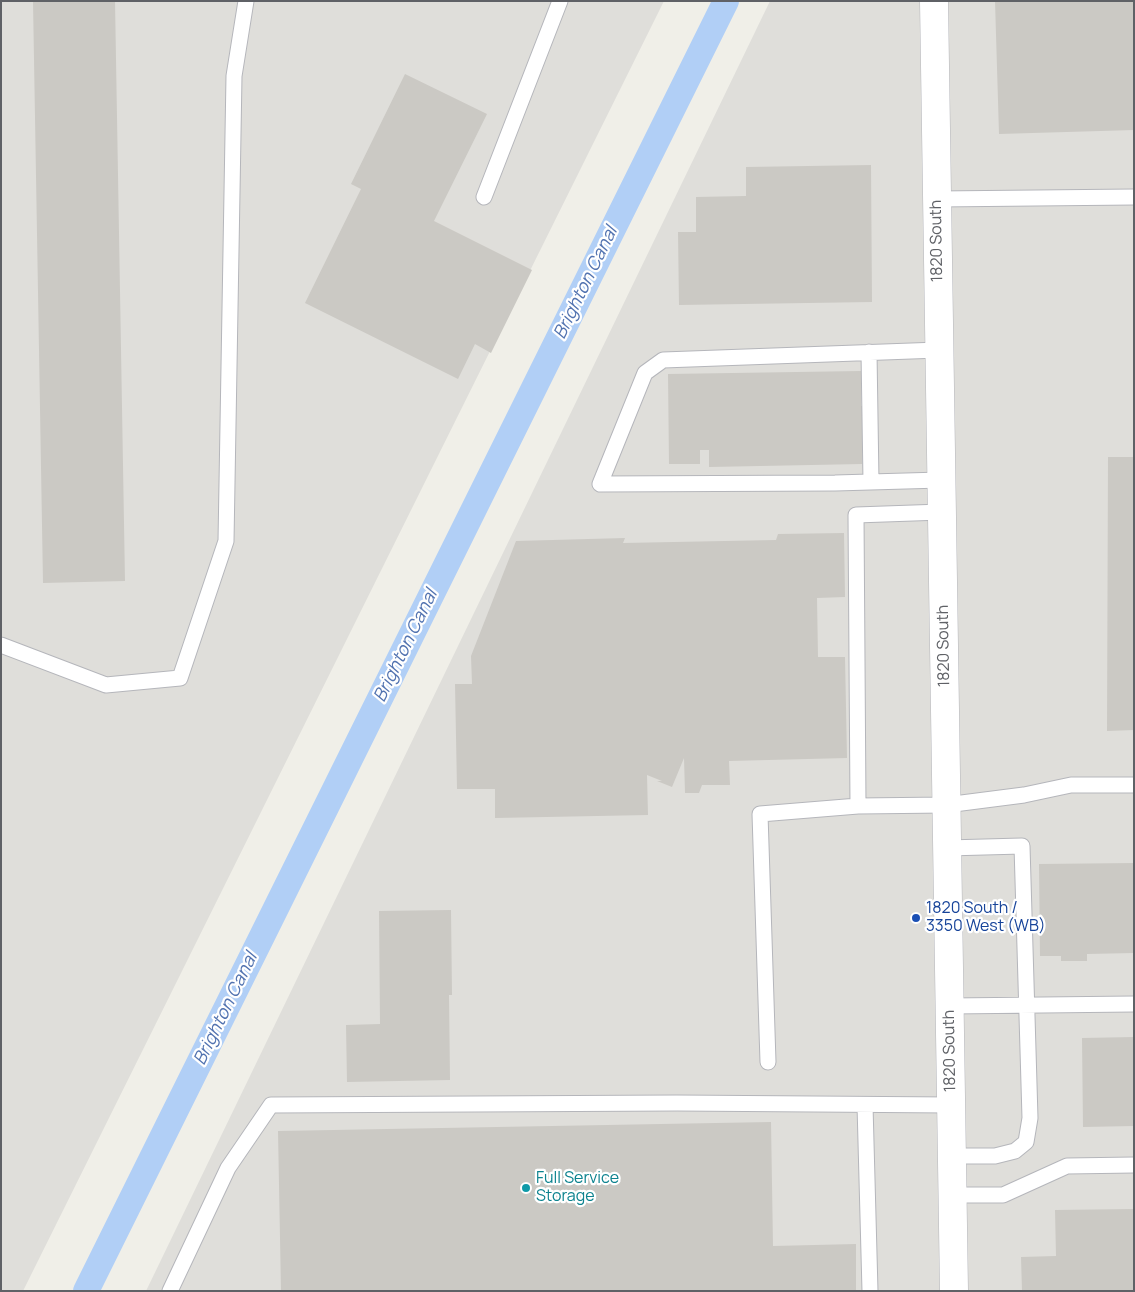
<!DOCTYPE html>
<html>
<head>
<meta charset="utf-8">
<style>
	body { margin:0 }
	#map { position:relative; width:1135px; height:1292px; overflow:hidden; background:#f0efe8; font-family:Manrope,sans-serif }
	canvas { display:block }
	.frame { position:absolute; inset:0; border:2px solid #5f6166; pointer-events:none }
</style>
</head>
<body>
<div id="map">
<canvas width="1135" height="1292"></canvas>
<div class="frame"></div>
</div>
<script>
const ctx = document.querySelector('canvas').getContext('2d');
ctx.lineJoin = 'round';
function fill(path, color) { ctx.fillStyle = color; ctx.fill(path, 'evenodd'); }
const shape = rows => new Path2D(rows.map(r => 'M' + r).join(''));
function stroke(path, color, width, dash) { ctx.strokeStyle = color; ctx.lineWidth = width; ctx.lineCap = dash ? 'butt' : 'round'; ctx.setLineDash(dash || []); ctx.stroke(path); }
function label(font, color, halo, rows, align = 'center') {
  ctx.font = font + ' Manrope,sans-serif'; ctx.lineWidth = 4.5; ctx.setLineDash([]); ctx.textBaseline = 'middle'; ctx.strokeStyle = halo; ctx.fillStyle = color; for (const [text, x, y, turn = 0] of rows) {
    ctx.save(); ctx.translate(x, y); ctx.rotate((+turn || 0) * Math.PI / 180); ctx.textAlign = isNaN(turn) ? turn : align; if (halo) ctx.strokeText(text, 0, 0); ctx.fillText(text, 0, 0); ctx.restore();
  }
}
fill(shape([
	[1,1,664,1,23,1291,1,1291],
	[770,1,1134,1,1134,1291,146,1291]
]), '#dfdeda');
stroke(shape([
	[86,1291,726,1]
]), '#b1cff6', 26);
fill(shape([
	[33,1,115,1,125,581,43,583],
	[995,1,1134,1,1134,130,999,134],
	[405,74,487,114,434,221,532,270,491,353,475,344,458,379,305,303,361,189,351,184],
	[871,165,872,302,679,305,678,232,696,232,696,197,746,196,746,167],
	[861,371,861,406,869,406,869,426,862,426,862,464,709,467,709,450,700,450,700,464,669,464,668,374],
	[1108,457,1134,457,1134,730,1107,731],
	[844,533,845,597,817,598,818,657,845,657,847,758,729,761,730,785,702,785,699,793,685,793,684,758,672,787,657,781,662,781,647,775,648,815,495,818,495,789,457,789,455,684,472,684,471,656,516,541,625,538,623,543,776,540,778,534],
	[1134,863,1134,953,1087,954,1087,961,1061,961,1061,956,1040,956,1039,864],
	[451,910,452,995,449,995,450,1080,347,1082,346,1025,380,1024,379,911],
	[1134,1037,1134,1126,1083,1127,1082,1038],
	[771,1122,773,1246,856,1244,856,1291,281,1291,278,1131],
	[1134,1209,1134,1291,1022,1291,1021,1257,1056,1256,1055,1210]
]), '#cbc9c4');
const service = shape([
	[484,197,560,1],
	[937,199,1134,197],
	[939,350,663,360,645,373,600,484,835,483,941,480],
	[869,352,871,482],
	[942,512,856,515,858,806,946,805,1024,795,1071,785,1134,785],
	[1,645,106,685,180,678,226,541,234,76,246,1],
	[947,848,1022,846,1030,1118,1026,1142,1015,1151,995,1156,952,1156],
	[950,1006,1134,1004],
	[768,1062,760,814,858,806],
	[865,1105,870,1291],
	[953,1195,1003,1195,1067,1166,1134,1165],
	[170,1291,228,1168,271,1105,677,1103,951,1105]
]);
const tertiary = shape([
	[934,1,954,1291]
]);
stroke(service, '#b5b6bb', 17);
stroke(tertiary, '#b5b6bb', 29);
stroke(service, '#fff', 15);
stroke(tertiary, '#fff', 28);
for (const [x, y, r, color] of [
	[916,918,5,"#1a4fb4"],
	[526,1188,5,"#0f9aa8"]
]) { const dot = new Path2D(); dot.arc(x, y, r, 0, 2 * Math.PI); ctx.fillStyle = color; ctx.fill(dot); stroke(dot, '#fff', 2); }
label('16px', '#5f6166', '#fff', [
	["1820 South",937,241,-91],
	["1820 South",944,646,-91],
	["1820 South",950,1051,-91]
]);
label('16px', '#164399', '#fff', [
	["1820 South /",926,909],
	["3350 West (WB)",926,927]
], 'left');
label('16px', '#0d838f', '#fff', [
	["Full Service",536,1179],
	["Storage",536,1197]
], 'left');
label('italic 18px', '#5273b0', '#fff', [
	["Brighton Canal",586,283,-64],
	["Brighton Canal",406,646,-64],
	["Brighton Canal",226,1009,-64]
]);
</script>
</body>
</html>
